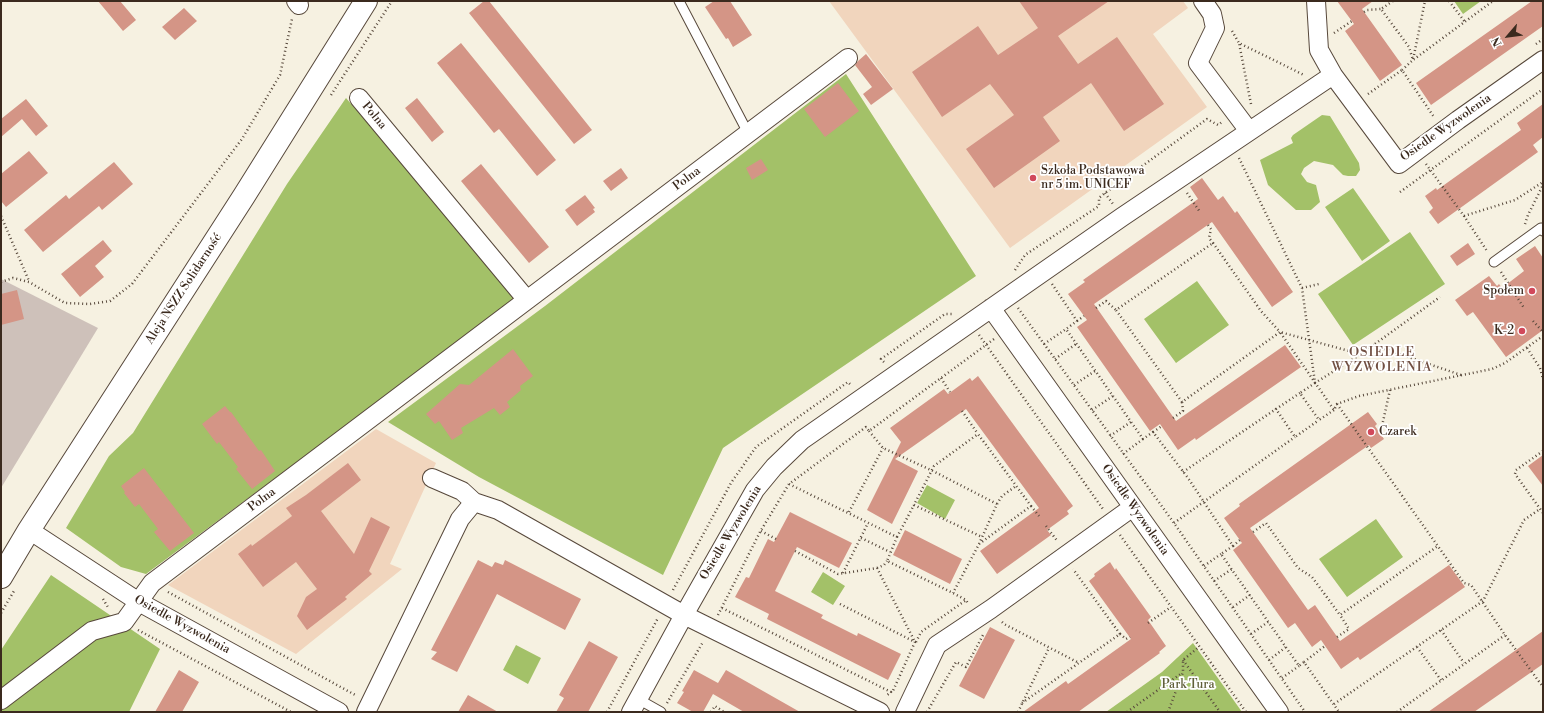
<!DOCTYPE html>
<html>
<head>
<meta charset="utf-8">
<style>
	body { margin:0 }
	#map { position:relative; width:1544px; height:713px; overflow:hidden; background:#f6f1e1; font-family:"Libre Bodoni",serif }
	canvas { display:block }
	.frame { position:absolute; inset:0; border:2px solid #3b2a1e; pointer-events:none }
	.north { position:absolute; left:1488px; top:16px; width:40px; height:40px; -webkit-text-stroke:3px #fff; paint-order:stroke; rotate:242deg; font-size:11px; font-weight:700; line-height:16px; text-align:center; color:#3b2a1e }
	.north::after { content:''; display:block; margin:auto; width:14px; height:18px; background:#3b2a1e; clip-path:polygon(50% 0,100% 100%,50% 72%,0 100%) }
</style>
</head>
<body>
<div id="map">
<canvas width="1544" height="713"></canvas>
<div class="frame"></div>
<div class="north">N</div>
</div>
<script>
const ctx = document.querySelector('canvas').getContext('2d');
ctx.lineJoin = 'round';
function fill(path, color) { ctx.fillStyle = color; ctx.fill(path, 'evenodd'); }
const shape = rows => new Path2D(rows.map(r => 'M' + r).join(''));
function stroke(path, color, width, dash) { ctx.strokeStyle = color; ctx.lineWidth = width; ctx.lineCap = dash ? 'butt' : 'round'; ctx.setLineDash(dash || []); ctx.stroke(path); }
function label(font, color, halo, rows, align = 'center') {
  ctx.font = font + ' "Libre Bodoni",serif'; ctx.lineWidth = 3.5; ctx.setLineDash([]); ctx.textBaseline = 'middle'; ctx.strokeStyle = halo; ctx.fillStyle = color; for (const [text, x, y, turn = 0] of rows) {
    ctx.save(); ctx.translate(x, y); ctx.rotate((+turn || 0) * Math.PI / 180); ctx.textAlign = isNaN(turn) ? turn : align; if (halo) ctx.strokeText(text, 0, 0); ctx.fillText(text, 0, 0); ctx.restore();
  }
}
fill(shape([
	[829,1,1183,1,1188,8,1153,34,1207,107,1010,248],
	[376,429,436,463,390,564,402,569,296,654,168,585]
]), '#f1d5bd');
fill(shape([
	[1,279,98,328,1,488]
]), '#cec1ba');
fill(shape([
	[1454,1,1481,1,1463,14],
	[846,74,976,276,723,448,663,575,479,477,388,422,545,306],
	[346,98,519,297,146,574,121,567,66,528,109,456,133,433,287,184],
	[1322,115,1330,116,1359,163,1360,170,1356,176,1348,176,1343,175,1333,165,1314,161,1304,168,1301,174,1307,182,1316,185,1320,202,1311,210,1296,210,1268,185,1260,160,1293,143,1291,138,1293,135],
	[1353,188,1390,241,1362,261,1325,207],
	[1410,232,1445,284,1353,345,1318,294],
	[1197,281,1229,325,1176,363,1144,319],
	[927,485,955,500,945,519,917,503],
	[1376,519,1403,557,1347,597,1319,559],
	[823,572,845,586,833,605,811,592],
	[51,575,160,649,129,712,1,712,1,650],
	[1193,643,1242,712,1106,712,1162,672],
	[516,645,541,658,528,684,503,670]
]), '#a3c168');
fill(shape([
	[98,1,120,1,136,20,123,31],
	[484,1,489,1,592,130,574,144,469,13],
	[714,1,730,1,752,35,733,47,728,38,726,39,705,7],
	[1019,1,1109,1,1058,36,1078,64,1117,37,1164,104,1124,131,1091,83,1043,117,1060,141,994,188,966,149,1014,115,990,84,942,117,912,72,978,26,998,55,1038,28],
	[1337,1,1373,1,1362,9,1402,65,1380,81,1345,31,1354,24],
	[1532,1,1543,1,1543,26,1431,105,1416,83],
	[184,8,197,21,175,40,162,27],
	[461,43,556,160,537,176,499,129,494,133,437,63],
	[866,54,893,89,871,105,863,94,872,87,855,65,858,61],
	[838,83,859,111,825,137,804,109],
	[417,98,444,132,432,142,405,108],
	[26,99,48,126,36,136,22,119,1,137,1,119],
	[1543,104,1543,137,1533,145,1538,152,1438,224,1429,212,1433,208,1425,196,1436,188,1437,190,1521,130,1517,123],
	[29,151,48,173,6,207,1,201,1,174],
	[761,159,768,170,752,180,746,168],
	[114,162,133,184,102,210,99,206,43,252,24,230,66,195,69,199],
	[481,164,549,247,529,263,461,181],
	[621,168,628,178,611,191,603,181],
	[1202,178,1218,200,1223,196,1235,213,1237,211,1293,292,1272,307,1212,222,1094,304,1176,421,1285,345,1301,367,1196,440,1195,438,1178,450,1160,424,1150,431,1131,404,1077,327,1087,320,1068,294,1085,282,1083,280,1198,199,1190,187],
	[585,195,595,208,593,209,595,212,577,226,565,210],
	[103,240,112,251,95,266,104,277,80,297,61,274],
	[1468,243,1475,254,1457,266,1450,256],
	[1535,246,1543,258,1543,330,1506,357,1473,312,1467,316,1455,300,1489,276,1497,286,1499,284,1502,288,1524,271,1516,259],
	[17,290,24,319,1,325,1,294],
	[513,349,533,376,520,386,521,390,507,402,510,407,500,415,494,408,461,428,463,433,452,440,439,421,435,424,426,414,460,384,469,385],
	[978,376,1073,506,1067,511,1069,514,1047,530,1051,535,997,574,980,551,1039,508,966,409,895,459,918,471,892,524,867,510,901,442,890,428,944,389,948,394,970,378,972,381],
	[225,406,230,412,231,412,259,451,261,450,275,471,252,489,236,469,238,467,219,442,217,444,202,424],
	[1368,412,1377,424,1375,426,1384,439,1371,448,1369,445,1250,528,1308,610,1315,605,1340,641,1449,565,1465,587,1360,660,1358,657,1341,669,1321,640,1312,647,1295,623,1288,628,1233,550,1242,543,1224,518,1240,506,1239,504],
	[1543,455,1543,486,1528,466],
	[348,463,361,480,321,511,354,554,371,517,390,527,369,571,372,574,345,597,347,599,307,630,297,616,306,597,317,589,296,562,263,587,238,554,251,544,252,546,292,516,286,508,306,495],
	[144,468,194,533,170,551,154,532,158,529,139,504,135,507,124,493,125,492,121,486],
	[790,512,852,543,839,568,797,547,775,591,823,615,821,618,857,636,858,633,901,654,888,680,767,619,769,614,735,597,746,577,749,578,768,539,774,542],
	[905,530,962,559,950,584,893,555],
	[478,560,492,567,495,562,503,565,505,560,581,599,565,630,497,594,457,672,431,659,437,652,431,650],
	[1110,562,1115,570,1116,568,1151,617,1148,620,1166,646,1159,652,1160,653,1078,712,1023,712,1066,681,1068,684,1131,639,1089,581,1095,576,1094,574],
	[990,627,1015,640,984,699,959,686],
	[1543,631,1543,664,1474,712,1428,712],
	[589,641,618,657,588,712,556,712,564,698,559,695],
	[179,670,199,682,182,712,155,712],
	[694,670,718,683,726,670,800,712,744,712,713,694,703,712,693,712,677,703,684,692,682,691],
	[468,695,498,712,458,712]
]), '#d49586');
const service = shape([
	[679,1,748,133],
	[1494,262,1541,228,1543,231],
	[638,699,661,712]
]);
const minor = shape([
	[296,1,299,5],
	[1203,1,1212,14,1215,28,1198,63,1249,131],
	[1316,1,1319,50,1333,75],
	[527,300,848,58],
	[991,308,1279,712],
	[432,478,462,491,474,502],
	[29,530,139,602,339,712],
	[1,700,92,631,124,622,152,583,527,300,359,98],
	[366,712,460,519,474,502,498,510,684,615,880,712],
	[631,712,684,615,755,490,774,467,802,440,1122,217,1333,75,1399,164,1458,120,1543,60],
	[905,712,937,645,991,609,1133,507]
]);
const tertiary = shape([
	[1,577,29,530,141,356,244,196,366,1]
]);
stroke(service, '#57483b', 11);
stroke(minor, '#57483b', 20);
stroke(tertiary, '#57483b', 24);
stroke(shape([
	[1393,1,1381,9,1409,47,1413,60,1493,1],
	[1449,1,1465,22],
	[1364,12,1367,10,1381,9],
	[1232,31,1239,43],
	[1334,33,1352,21],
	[1536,44,1543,39],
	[1402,70,1413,60,1425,1],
	[1368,94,1402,70,1434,117],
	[331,95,392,1],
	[1251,104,1239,43,1304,75],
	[1239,158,1302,288,1315,383,1361,354,1440,297],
	[1426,164,1464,216,1487,251],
	[1400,192,1543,89],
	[1105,193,1113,204],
	[1187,193,1200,212],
	[1,216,29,281],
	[1464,216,1515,200,1543,182],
	[1525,224,1528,215,1543,185],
	[1208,225,1211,229,1209,238,1213,243],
	[1213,243,1261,311,1280,332,1182,402,1116,310,1213,243],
	[1015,270,1025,255,1099,206,1099,198,1105,193,1207,119,1218,125,1222,122],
	[1501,272,1524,308],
	[1,282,13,278,29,282,65,303,90,304,110,301,132,284,242,139,280,75,292,19],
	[1052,284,1077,321,1066,329,1143,439,1153,432,1188,478,1233,546,1221,554,1299,666,1304,662,1339,712],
	[1302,288,1319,284],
	[1018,308,1174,523,1305,712],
	[1096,308,1106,301,1116,310],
	[1077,321,1084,316],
	[1533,321,1543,332],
	[979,335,1103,509],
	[1044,344,1066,329],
	[1373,345,1461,375],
	[1527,348,1540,368,1543,379],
	[1360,354,1280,332,1334,410,1337,404,1359,396,1492,369,1505,363,1543,336],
	[1055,359,1076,344],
	[884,362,881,359,945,314,953,314],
	[941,378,950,392],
	[1315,383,1300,393,1319,420,1334,410],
	[1074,385,1095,371],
	[1300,393,1276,409,1295,437,1319,420],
	[1337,404,1464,583,1471,585,1505,635,1543,687],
	[1092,410,1113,396],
	[962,411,978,434],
	[1173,418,1183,411,1182,402],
	[1382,426,1390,390],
	[869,431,883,448,931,470,997,504,979,544,953,593],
	[1153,432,1162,426],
	[1110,436,1131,422],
	[1543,451,1516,470,1515,474,1543,513],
	[1123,454,1143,439],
	[1183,472,1276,409],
	[789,484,897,537,887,561,953,593,966,600,968,604],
	[997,504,1002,496,1016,486],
	[1031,506,1039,516],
	[849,512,883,448],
	[1174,523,1295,437],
	[1046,526,1058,542],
	[761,531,776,539],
	[1253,532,1266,523,1298,568,1312,577,1340,615,1438,546],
	[1120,535,1246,712],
	[897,537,914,505],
	[861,538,890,552],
	[979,544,1031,506,978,434,934,466,914,505,982,537],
	[1233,546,1240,540],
	[795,551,838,574,877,568,915,642],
	[1204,566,1221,554],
	[877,568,884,565,887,561],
	[843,573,868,523],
	[1214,581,1232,569],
	[673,590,731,483,756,447,848,382,851,385],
	[168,592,357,696],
	[103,599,109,609],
	[840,604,915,642,892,693],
	[1233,607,1250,595],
	[722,608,891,692,886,696],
	[1,613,14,591],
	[718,615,760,532,789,484,866,427,869,431,994,339],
	[1002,622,1004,624,1079,663],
	[1148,623,1171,607],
	[138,630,291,712],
	[1441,630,1464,663],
	[1120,634,1126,639,1130,637],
	[1251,634,1268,622],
	[1337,637,1349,629,1340,615],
	[916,642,921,632,966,600],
	[1417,647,1441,680],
	[1183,660,1220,712],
	[1269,660,1286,647],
	[1304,662,1325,646],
	[1282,678,1299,666],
	[667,703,703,642],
	[1022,703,1120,634,1073,569],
	[1334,704,1483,601,1524,520,1540,509],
	[607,712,658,618],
	[711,712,715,706,724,712],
	[927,712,956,662,966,667,983,635],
	[1018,712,1049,648],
	[1127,712,1182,673],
	[1168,712,1183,672,1183,660,1199,647],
	[1397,712,1505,635]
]), '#57483b', 2.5, [1, 3]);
stroke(service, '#fff', 9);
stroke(minor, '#fff', 18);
stroke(tertiary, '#fff', 22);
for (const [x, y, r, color] of [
	[1033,178,4,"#d1495b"],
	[1532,291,4,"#d1495b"],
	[1522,331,4,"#d1495b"],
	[1371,432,4,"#d1495b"]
]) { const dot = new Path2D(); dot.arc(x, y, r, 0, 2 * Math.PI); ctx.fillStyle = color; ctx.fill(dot); stroke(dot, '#fff', 1.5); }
label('12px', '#3b2a1e', '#fff', [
	["Polna",374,116,50],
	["Osiedle Wyzwolenia",1446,128,-35],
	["Polna",687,179,-37],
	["Aleja NSZZ Solidarność",184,289,-57],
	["Polna",262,500,-37],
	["Osiedle Wyzwolenia",1135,510,55],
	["Osiedle Wyzwolenia",731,533,-59],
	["Osiedle Wyzwolenia",182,625,29]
]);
label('12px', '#3b2a1e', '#fff', [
	["Szkoła Podstawowa",1041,171],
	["nr 5 im. UNICEF",1041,185],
	["Społem",1524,291,"right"],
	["K-2",1514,331,"right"],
	["Czarek",1379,432]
], 'left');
label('12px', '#5f5f38', '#fff', [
	["Park Tura",1188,685]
]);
ctx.letterSpacing = '1px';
label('13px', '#714f42', '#fff', [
	["OSIEDLE",1382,353],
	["WYZWOLENIA",1382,368]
]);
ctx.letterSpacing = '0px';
</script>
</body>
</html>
